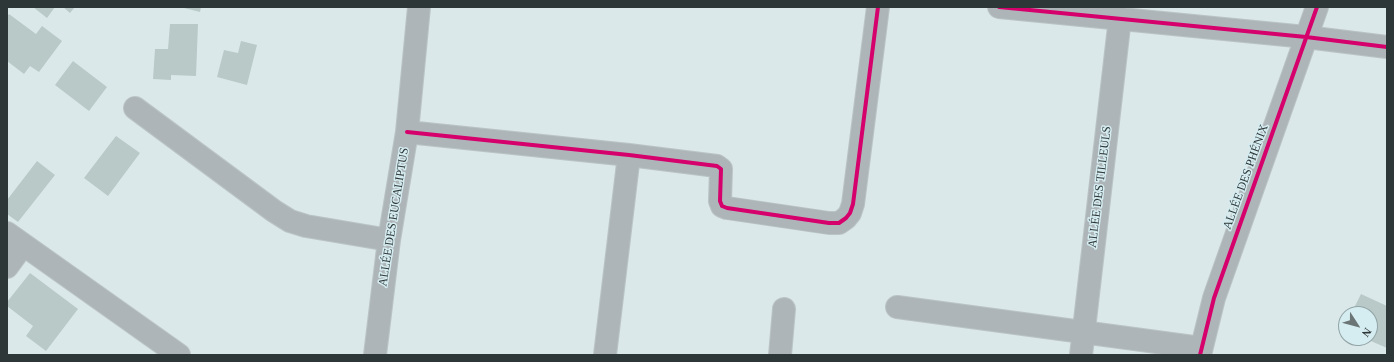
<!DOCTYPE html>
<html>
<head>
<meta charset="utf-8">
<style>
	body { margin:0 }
	#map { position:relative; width:1394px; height:362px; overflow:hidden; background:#dbe8ea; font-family:Georgia,serif }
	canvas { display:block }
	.frame { position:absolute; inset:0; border:8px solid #2e3738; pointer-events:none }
	.north { position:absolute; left:1338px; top:306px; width:40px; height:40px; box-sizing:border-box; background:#d5ecf0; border:1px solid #92a4a6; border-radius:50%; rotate:126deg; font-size:11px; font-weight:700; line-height:16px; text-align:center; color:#2e3738 }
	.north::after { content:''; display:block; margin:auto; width:14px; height:18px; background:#6b7576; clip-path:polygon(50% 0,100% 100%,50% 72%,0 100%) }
</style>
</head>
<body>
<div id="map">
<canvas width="1394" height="362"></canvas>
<div class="frame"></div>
<div class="north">N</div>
</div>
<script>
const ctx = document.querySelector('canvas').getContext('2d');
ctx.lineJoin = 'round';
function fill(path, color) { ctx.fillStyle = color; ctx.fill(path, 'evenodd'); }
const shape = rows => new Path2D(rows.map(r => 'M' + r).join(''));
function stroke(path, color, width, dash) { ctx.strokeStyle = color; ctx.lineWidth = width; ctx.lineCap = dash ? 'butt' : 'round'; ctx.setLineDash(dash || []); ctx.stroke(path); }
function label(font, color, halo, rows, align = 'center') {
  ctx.font = font + ' Georgia,serif'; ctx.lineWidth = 3; ctx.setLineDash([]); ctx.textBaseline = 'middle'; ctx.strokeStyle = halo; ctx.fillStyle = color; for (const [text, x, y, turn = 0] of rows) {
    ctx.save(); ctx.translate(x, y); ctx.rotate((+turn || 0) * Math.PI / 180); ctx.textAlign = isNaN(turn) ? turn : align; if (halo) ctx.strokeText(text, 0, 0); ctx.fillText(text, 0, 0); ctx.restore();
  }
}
fill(shape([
	[33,7,55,7,47,18],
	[63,7,75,7,70,13],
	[180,7,201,7,200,12],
	[9,14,36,34,42,26,62,41,39,72,30,66,24,74,7,61,7,16],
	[170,24,198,24,196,76,171,75,171,80,153,79,155,49,168,49],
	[241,41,257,45,247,85,217,77,224,50,238,53],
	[73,61,107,87,89,111,55,85],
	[116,136,140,153,108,196,84,178],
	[37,161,55,175,18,222,7,214,7,200],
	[30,273,78,309,46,351,26,336,33,326,7,306,7,302],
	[1361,294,1387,306,1387,348,1364,338,1370,338,1370,314,1351,314]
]), '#b9c9c7');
const minor = shape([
	[999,7,1306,37,1387,47],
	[135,108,274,211,290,221,306,226,389,240],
	[407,132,629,155,717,166,721,169,720,201,722,206,727,208,829,223,839,223,846,218,850,213,853,204,878,7],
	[7,233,179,355],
	[7,267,23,245],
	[897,307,1201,348],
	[375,355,389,240,407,132,419,7],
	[605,355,629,155],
	[780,355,784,309],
	[1081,355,1120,18],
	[1200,355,1214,298,1317,7]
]);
stroke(minor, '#bac4c5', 24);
stroke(minor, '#aeb5b9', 22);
stroke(shape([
	[999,7,1306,37,1387,47],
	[407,132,629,155,717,166,721,169,720,201,722,206,727,208,829,223,839,223,846,218,850,213,853,204,878,7],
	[1200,355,1214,298,1317,7]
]), '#d6006c', 4);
label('12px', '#2e3738', '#d5ecf0', [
	["ALLÉE DES PHÉNIX",1246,177,-70],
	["ALLÉE DES TILLEULS",1100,187,-83],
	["ALLÉE DES EUCALIPTUS",394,217,-81]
]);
</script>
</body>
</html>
